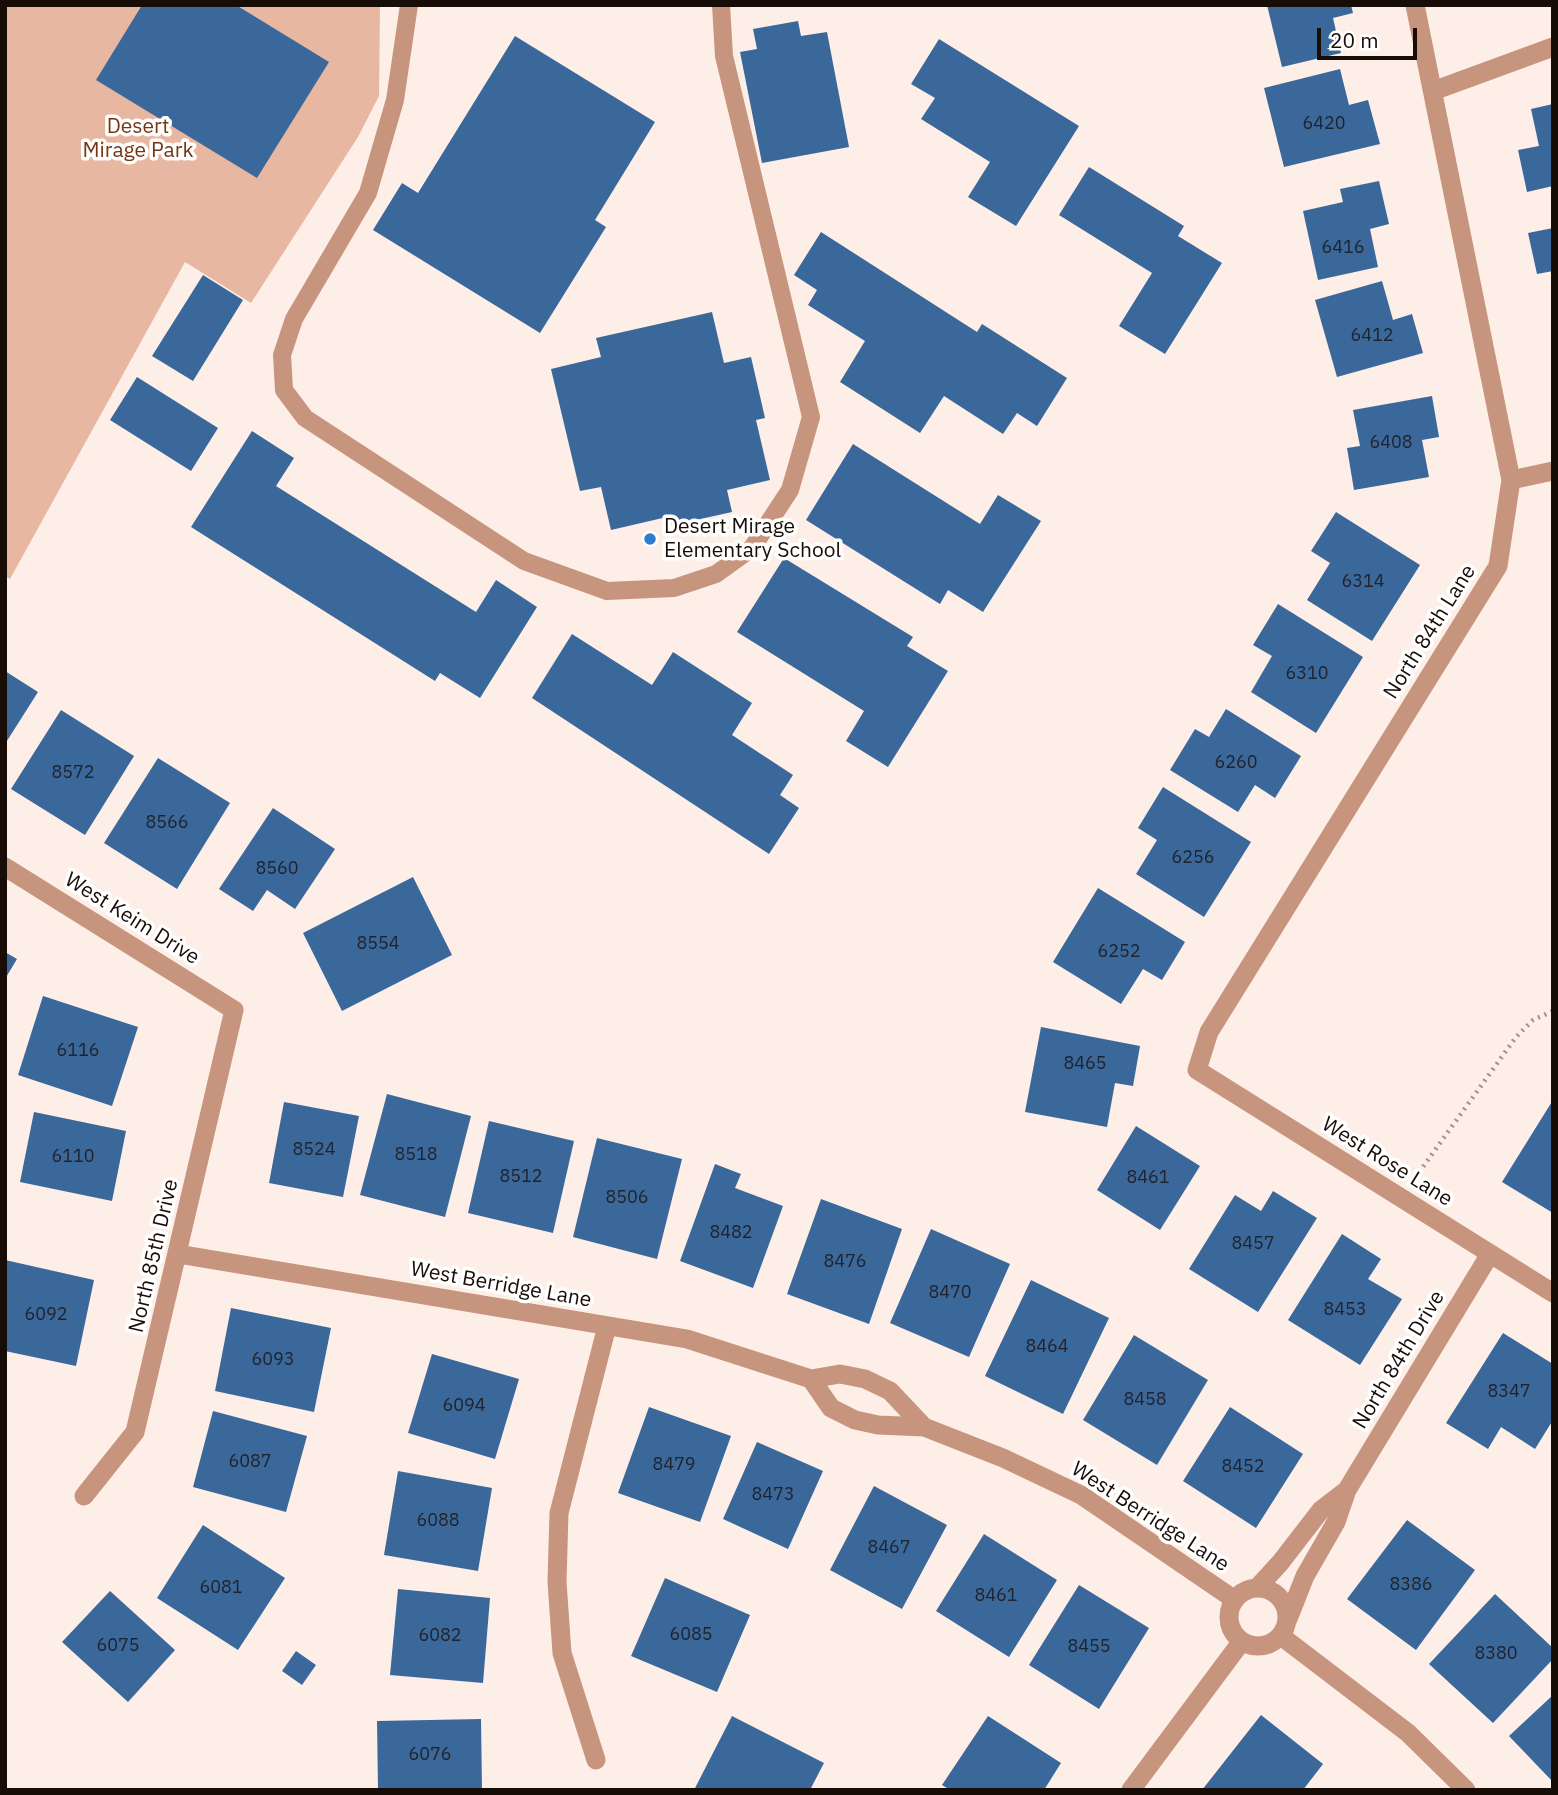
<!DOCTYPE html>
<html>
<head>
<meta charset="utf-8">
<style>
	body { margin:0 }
	#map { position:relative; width:1558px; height:1795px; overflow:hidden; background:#fdeee7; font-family:"IBM Plex Sans",sans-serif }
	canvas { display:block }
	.frame { position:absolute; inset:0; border:7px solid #180c07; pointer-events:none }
	.scale { position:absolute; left:1317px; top:28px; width:100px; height:32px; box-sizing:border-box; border:4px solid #180c07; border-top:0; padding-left:9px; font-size:21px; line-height:24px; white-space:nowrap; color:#180c07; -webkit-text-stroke:5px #fff; paint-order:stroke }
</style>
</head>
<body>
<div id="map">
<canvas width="1558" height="1795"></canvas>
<div class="frame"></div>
<div class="scale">20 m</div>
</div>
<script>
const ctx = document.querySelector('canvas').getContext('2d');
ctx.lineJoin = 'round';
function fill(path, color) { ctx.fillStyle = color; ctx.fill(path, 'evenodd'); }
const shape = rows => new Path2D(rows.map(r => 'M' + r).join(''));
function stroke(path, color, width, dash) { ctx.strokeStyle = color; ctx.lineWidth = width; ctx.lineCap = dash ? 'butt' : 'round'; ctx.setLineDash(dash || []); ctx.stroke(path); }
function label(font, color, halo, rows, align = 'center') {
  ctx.font = font + ' "IBM Plex Sans",sans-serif'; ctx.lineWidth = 7; ctx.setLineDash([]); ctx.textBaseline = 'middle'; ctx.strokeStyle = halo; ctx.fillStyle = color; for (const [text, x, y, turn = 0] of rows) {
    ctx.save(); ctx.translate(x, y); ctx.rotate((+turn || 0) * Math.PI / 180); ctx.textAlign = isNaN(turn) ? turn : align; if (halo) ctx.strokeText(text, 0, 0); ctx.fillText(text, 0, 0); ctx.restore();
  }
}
fill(shape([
	[5,5,380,5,379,96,358,137,251,303,185,262,10,579,5,576]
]), '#e7b7a1');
fill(shape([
	[142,5,236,5,329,62,257,178,96,80],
	[1267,5,1351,5,1353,13,1333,18,1341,53,1282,67],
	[798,21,801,36,827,32,849,147,762,163,740,52,757,49,753,29],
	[515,36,655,122,595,220,606,227,540,333,373,230,402,183,418,193],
	[939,39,1079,126,1016,226,968,197,990,162,921,119,935,98,911,84],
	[1340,69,1349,105,1368,100,1380,144,1284,167,1264,88],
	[1553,104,1553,186,1527,192,1518,150,1539,146,1531,109],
	[1089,167,1184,226,1178,236,1222,263,1165,354,1119,326,1152,273,1059,215],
	[1379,181,1389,224,1370,229,1378,267,1318,280,1303,211,1343,202,1340,189],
	[1553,228,1553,271,1537,274,1528,233],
	[821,232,977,332,982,324,1067,378,1037,426,1017,413,1003,434,944,396,920,433,840,382,865,341,808,305,817,290,794,275],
	[203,275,243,300,193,381,152,356],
	[1382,281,1393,320,1412,314,1423,353,1337,377,1315,300],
	[712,312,724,363,751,357,765,418,756,420,770,480,727,490,732,512,669,526,667,517,611,530,601,487,580,491,551,369,601,357,596,338],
	[137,377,218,428,191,471,110,420],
	[1432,396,1439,437,1422,440,1429,477,1354,490,1347,448,1360,446,1353,410],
	[252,431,294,458,276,486,476,612,496,580,537,607,480,698,440,673,435,681,191,527],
	[853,444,980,524,998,495,1041,521,983,612,948,590,940,604,806,520],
	[1336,512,1420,565,1372,641,1307,600,1330,563,1311,551],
	[784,558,913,637,907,646,948,671,888,767,846,741,864,711,737,632],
	[1278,604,1363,657,1316,733,1251,692,1272,656,1253,645],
	[572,634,652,685,673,652,752,703,732,735,793,775,780,795,799,808,769,854,532,698],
	[5,671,38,692,5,744],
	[1226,709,1301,756,1275,798,1255,785,1238,812,1170,770,1195,729,1209,737],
	[61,710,134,756,85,835,11,789],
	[158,758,230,803,177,889,104,843],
	[1163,787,1251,842,1204,917,1136,874,1157,840,1138,828],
	[273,808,335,849,295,909,267,890,253,911,219,889],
	[413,877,452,955,342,1011,303,933],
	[1098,888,1185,942,1162,980,1143,969,1121,1004,1053,962],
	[5,952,17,959,5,979],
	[43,996,138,1027,112,1106,18,1075],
	[1041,1027,1140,1046,1133,1086,1115,1083,1107,1127,1025,1112],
	[387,1094,471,1116,445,1217,360,1195],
	[1553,1100,1553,1213,1502,1182],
	[284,1102,359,1116,343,1197,269,1183],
	[34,1112,126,1131,112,1201,20,1182],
	[489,1121,574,1141,553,1233,468,1213],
	[1136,1126,1200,1166,1160,1230,1097,1190],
	[597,1138,682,1159,657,1259,573,1237],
	[715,1164,741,1174,735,1188,783,1206,753,1288,680,1261],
	[1273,1191,1317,1218,1258,1312,1189,1269,1235,1195,1261,1211],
	[821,1199,902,1229,869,1324,787,1294],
	[931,1229,1010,1264,969,1357,890,1323],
	[1342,1234,1381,1259,1368,1279,1402,1299,1360,1365,1288,1320],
	[5,1260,94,1280,76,1366,5,1351],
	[1031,1280,1109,1318,1063,1414,985,1376],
	[231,1308,331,1328,314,1412,215,1391],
	[1503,1333,1553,1364,1553,1420,1535,1449,1501,1427,1488,1449,1446,1423],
	[1134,1335,1208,1380,1157,1465,1083,1420],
	[432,1354,519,1379,495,1459,408,1433],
	[649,1407,731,1436,700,1522,618,1493],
	[1230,1407,1303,1454,1256,1528,1183,1481],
	[213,1411,307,1436,286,1512,193,1487],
	[757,1442,823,1471,788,1549,723,1519],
	[398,1471,492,1488,478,1571,384,1555],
	[874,1486,947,1525,902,1609,830,1570],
	[1407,1520,1475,1570,1416,1650,1347,1599],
	[203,1525,285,1578,238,1650,157,1598],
	[984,1534,1057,1580,1009,1657,936,1611],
	[665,1578,750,1615,717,1692,631,1656],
	[1079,1585,1149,1628,1099,1709,1029,1665],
	[398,1589,490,1598,483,1683,390,1675],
	[110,1591,175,1650,128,1702,62,1642],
	[1495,1594,1553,1648,1553,1659,1493,1723,1429,1664],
	[296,1651,316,1665,302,1685,282,1671],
	[1553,1695,1553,1782,1509,1736],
	[1261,1715,1323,1764,1303,1790,1202,1790],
	[732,1716,824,1763,810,1790,694,1790],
	[988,1716,1061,1763,1044,1790,950,1790,942,1785],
	[481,1719,482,1790,378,1790,377,1721]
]), '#3b689b');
stroke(shape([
	[1415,1178,1516,1037,1533,1020,1553,1011]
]), '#a0928c', 4.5, [2, 5]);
stroke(shape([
	[409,5,395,100,368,193,294,319,282,355,284,390,305,418,524,561,607,591,674,588,716,574,752,548,790,490,811,417,724,56,721,5]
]), '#c7947d', 18);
stroke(shape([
	[1415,5,1511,480,1498,566,1209,1032,1197,1070,1553,1293],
	[1433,91,1553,47],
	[1511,480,1553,471],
	[5,867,234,1010,135,1432,84,1496],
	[178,1254,687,1339,811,1379,840,1374,865,1379,890,1391,924,1427],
	[811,1379,831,1408,855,1420,878,1425,924,1427,1003,1458,1081,1495,1235,1600],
	'1229 1617a29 29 0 1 1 58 0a29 29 0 1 1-58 0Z',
	[1257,1588,1280,1563,1321,1510,1347,1490],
	[1288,1619,1305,1576,1336,1522,1347,1490,1490,1254],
	[1281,1636,1408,1733,1466,1790],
	[596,1760,562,1653,557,1582,559,1513,607,1326],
	[1131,1790,1242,1641]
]), '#c7947d', 19);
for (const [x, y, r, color] of [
	[650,539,7,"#307ccc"]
]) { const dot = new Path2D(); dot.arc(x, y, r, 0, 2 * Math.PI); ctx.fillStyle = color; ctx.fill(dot); stroke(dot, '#fff', 2.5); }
label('18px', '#21232c', null, [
	["6420",1324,124],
	["6416",1343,248],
	["6412",1372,336],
	["6408",1391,443],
	["6314",1363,582],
	["6310",1307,674],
	["6260",1236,763],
	["8572",73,773],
	["8566",167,823],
	["6256",1193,858],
	["8560",277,869],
	["8554",378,944],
	["6252",1119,952],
	["6116",78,1051],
	["8465",1085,1064],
	["8524",314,1150],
	["8518",416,1155],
	["6110",73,1157],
	["8512",521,1177],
	["8461",1148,1178],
	["8506",627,1198],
	["8482",731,1233],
	["8457",1253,1244],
	["8476",845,1262],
	["8470",950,1293],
	["8453",1345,1310],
	["6092",46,1315],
	["8464",1047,1347],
	["6093",273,1360],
	["8347",1509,1392],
	["8458",1145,1400],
	["6094",464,1406],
	["6087",250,1462],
	["8479",674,1465],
	["8452",1243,1467],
	["8473",773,1495],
	["6088",438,1521],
	["8467",889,1548],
	["8386",1411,1585],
	["6081",221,1588],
	["8461",996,1596],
	["6085",691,1635],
	["6082",440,1636],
	["6075",118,1646],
	["8455",1089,1647],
	["8380",1496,1654],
	["6076",430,1755]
]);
label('21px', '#753613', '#fff', [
	["Desert",138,127],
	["Mirage Park",138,151]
]);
label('21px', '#180c07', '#fff', [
	["Desert Mirage",664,527],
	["Elementary School",664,551]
], 'left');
label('21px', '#180c07', '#fff', [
	["North 84th Lane",1430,632,-58],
	["West Keim Drive",132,919,32],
	["West Rose Lane",1387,1162,32],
	["North 85th Drive",154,1256,-77],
	["West Berridge Lane",501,1285,10],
	["North 84th Drive",1399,1360,-59],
	["West Berridge Lane",1150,1517,33]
]);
</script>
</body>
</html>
